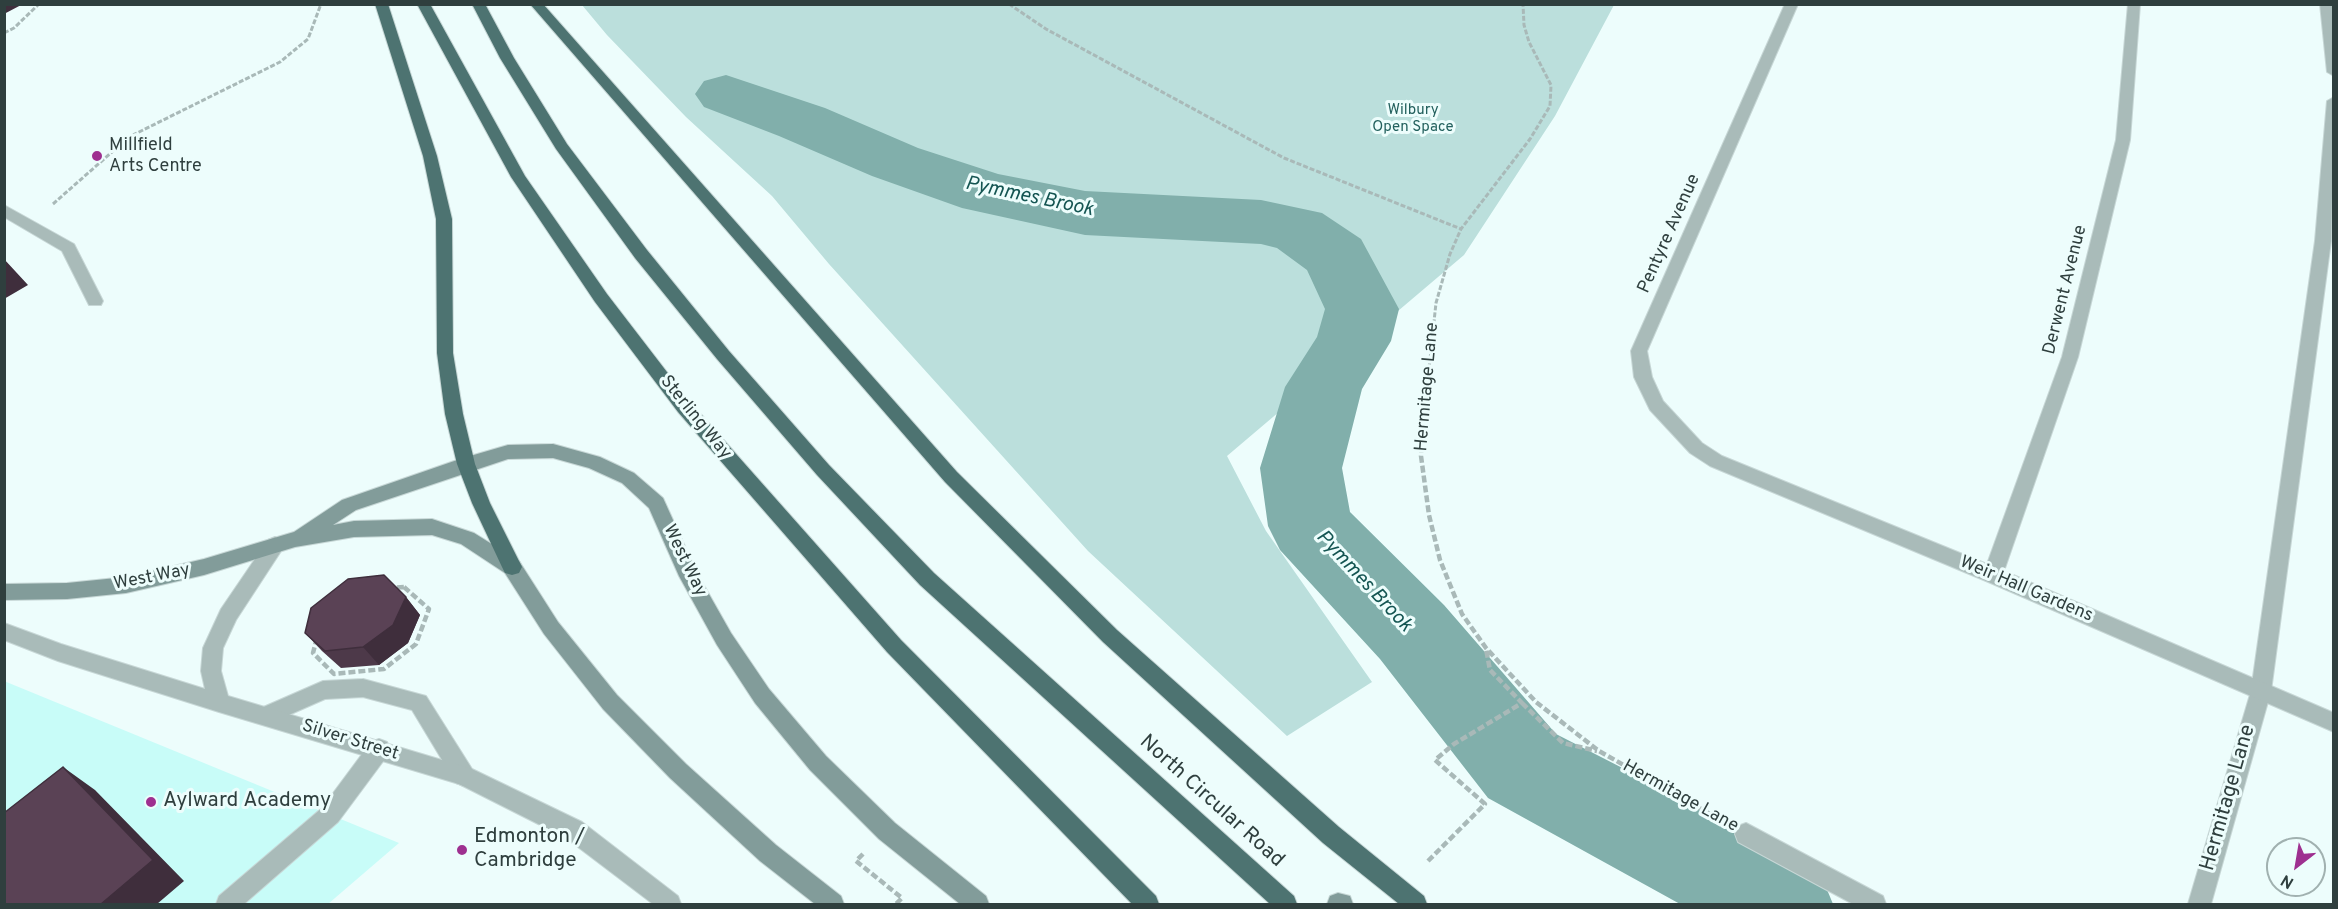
<!DOCTYPE html>
<html>
<head>
<meta charset="utf-8">
<style>
	body { margin:0 }
	#map { position:relative; width:2338px; height:909px; overflow:hidden; background:#edfdfc; font-family:Overpass,sans-serif }
	canvas { display:block }
	.frame { position:absolute; inset:0; border:6px solid #2f3f3e; pointer-events:none }
	.north { position:absolute; left:2266px; top:837px; width:60px; height:60px; box-sizing:border-box; background:#edfdfc; border:2px solid #a1b1b0; border-radius:50%; rotate:211deg; font-size:16px; font-weight:700; line-height:24px; text-align:center; color:#2f3f3e }
	.north::after { content:''; display:block; margin:auto; width:21px; height:27px; background:#9e3090; clip-path:polygon(50% 0,100% 100%,50% 72%,0 100%) }
</style>
</head>
<body>
<div id="map">
<canvas width="2338" height="909"></canvas>
<div class="frame"></div>
<div class="north">N</div>
</div>
<script>
const ctx = document.querySelector('canvas').getContext('2d');
ctx.lineJoin = 'round';
function fill(path, color) { ctx.fillStyle = color; ctx.fill(path, 'evenodd'); }
const shape = rows => new Path2D(rows.map(r => 'M' + r).join(''));
function stroke(path, color, width, dash) { ctx.strokeStyle = color; ctx.lineWidth = width; ctx.lineCap = dash ? 'butt' : 'round'; ctx.setLineDash(dash || []); ctx.stroke(path); }
function label(font, color, halo, rows, align = 'center') {
  ctx.font = font + ' Overpass,sans-serif'; ctx.lineWidth = 6; ctx.setLineDash([]); ctx.textBaseline = 'middle'; ctx.strokeStyle = halo; ctx.fillStyle = color; for (const [text, x, y, turn = 0] of rows) {
    ctx.save(); ctx.translate(x, y); ctx.rotate((+turn || 0) * Math.PI / 180); ctx.textAlign = isNaN(turn) ? turn : align; if (halo) ctx.strokeText(text, 0, 0); ctx.fillText(text, 0, 0); ctx.restore();
  }
}
fill(shape([
	[4,681,399,843,328,904,5,904]
]), '#c8fcf8');
fill(shape([
	[582,5,1614,5,1555,116,1464,255,1227,456,1266,531,1372,682,1287,736,1088,551,829,264,772,196,686,117,607,35]
]), '#bbdfdc');
fill(shape([
	[726,75,825,108,918,148,998,174,1085,191,1261,200,1322,213,1361,239,1399,309,1391,341,1362,389,1342,468,1350,512,1444,605,1556,734,1818,868,1833,904,1680,904,1488,798,1380,659,1280,550,1268,526,1260,468,1285,387,1317,337,1325,309,1307,270,1277,248,1261,244,1085,235,962,208,872,176,779,136,704,107,695,94,704,81,726,75]
]), '#81afab');
const lane = shape([
	[2320,4,2332,4,2334,76,2327,72,2320,4],
	[2334,97,2331,241,2271,691,2211,904,2188,904,2251,691,2315,241,2327,101,2334,97],
	[4,205,74,244,103,301,101,305,89,305,62,251,4,217,4,205],
	[363,679,426,696,472,769,475,776,472,783,464,786,456,783,412,710,363,697,325,699,266,725,259,723,255,716,259,709,323,681,363,679],
	[379,739,387,742,390,749,387,756,338,822,244,904,216,904,219,896,322,808,371,742,379,739],
	[1746,823,1883,896,1886,904,1853,904,1738,842,1735,834,1738,826,1746,823]
]);
const street = shape([
	[1785,4,1798,4,1647,351,1652,377,1663,401,1702,443,1722,456,1987,564,2062,357,2116,140,2128,4,2140,4,2130,140,2078,357,2004,571,2334,713,2334,732,1986,581,1710,466,1690,453,1650,410,1634,377,1631,351,1785,4],
	[275,537,282,540,285,545,236,620,223,648,221,671,228,696,472,769,582,822,678,896,681,904,653,904,566,838,459,784,219,712,58,661,4,640,4,623,61,644,205,689,201,671,203,648,221,609,268,540,275,537]
]);
const secondary = shape([
	[553,444,600,457,634,473,663,498,697,573,731,633,769,689,826,756,895,823,986,896,989,904,960,904,879,839,810,770,755,703,717,645,679,576,649,508,622,483,589,468,553,458,508,459,356,510,333,525,354,521,432,519,474,533,519,561,558,622,617,695,686,764,776,845,841,896,844,904,815,904,760,861,670,778,603,709,544,634,505,573,461,544,432,535,354,537,295,547,204,575,126,593,67,599,4,600,4,584,67,583,126,577,204,559,294,532,342,500,460,459,508,445,553,444],
	[1338,893,1350,896,1353,904,1327,904,1330,896,1338,893]
]);
const highway = shape([
	[375,4,388,4,437,156,452,219,453,353,463,414,475,464,490,503,522,567,519,573,512,575,505,573,502,567,472,503,457,464,445,414,437,353,436,219,423,156,375,4],
	[417,4,430,4,525,176,607,294,690,402,901,640,1156,896,1159,904,1132,904,887,652,678,412,595,302,511,177,417,4],
	[472,4,485,4,514,58,567,144,647,250,729,351,829,465,934,573,1294,896,1297,904,1270,904,920,585,817,475,717,359,635,258,556,149,500,58,472,4],
	[530,4,543,4,957,472,1117,630,1339,827,1424,896,1427,904,1399,904,1323,843,1103,642,945,482,530,4]
]);
stroke(lane, '#c7d7d6', 2);
stroke(street, '#c7d7d6', 2);
stroke(secondary, '#c7d7d6', 2);
stroke(highway, '#c7d7d6', 2);
stroke(shape([
	[1009,4,1046,29,1284,158,1461,229],
	[4,33,14,28,39,4],
	[53,204,129,137,280,62,308,39,321,4],
	[1427,387,1436,303,1450,254,1461,229,1530,139,1550,106,1551,85,1529,42,1524,25,1523,4]
]), '#a9b9b8', 3, [5, 2]);
stroke(shape([
	[1427,386,1421,456,1429,515,1440,560,1462,614,1486,648,1536,702,1599,751,1717,818],
	[404,587,429,609,416,644,384,669,334,674,313,653,321,622,363,590,404,587],
	[1522,703,1563,743,1597,751],
	[863,854,856,861,902,898,896,904],
	[1428,861,1485,804,1435,760,1454,744,1522,703,1490,670,1486,649]
]), '#a9b9b8', 4.5, [7, 3]);
fill(lane, '#a9bbb9');
fill(street, '#a9bbb9');
fill(secondary, '#829c9a');
fill(highway, '#4d7371');
fill(shape([
	[406,597,420,615,408,643,379,665,341,668,322,651,305,633]
]), '#4d3949');
fill(shape([
	[4,4,23,4,4,14],
	[4,259,28,285,4,299],
	[406,597,420,615,408,643,379,665,363,647],
	[63,767,95,790,184,881,157,904,101,904]
]), '#3f2e3c');
const building = shape([
	[384,575,406,597,393,625,363,647,325,651,305,633,311,608,348,579,384,575],
	[63,767,153,860,101,904,4,904,4,813,63,767]
]);
fill(building, '#5a4255');
stroke(building, '#3f2e3c', 1.5);
for (const [x, y, r, color] of [
	[97,156,6,"#9e3090"],
	[151,802,6,"#9e3090"],
	[462,850,6,"#9e3090"]
]) { const dot = new Path2D(); dot.arc(x, y, r, 0, 2 * Math.PI); ctx.fillStyle = color; ctx.fill(dot); stroke(dot, '#edfdfc', 2); }
label('15px', '#22605d', '#edfdfc', [
	["Wilbury",1413,111],
	["Open Space",1413,128]
]);
label('18px', '#2f3f3e', '#edfdfc', [
	["Millfield",109,146],
	["Arts Centre",109,167]
], 'left');
label('18px', '#2f3f3e', '#edfdfc', [
	["Pentyre Avenue",1670,234,-66],
	["Derwent Avenue",2066,290,-76],
	["Hermitage Lane",1428,387,-85],
	["Sterling Way",695,418,51],
	["West Way",684,561,64],
	["West Way",152,578,-11],
	["Weir Hall Gardens",2026,590,23],
	["Silver Street",350,741,17],
	["Hermitage Lane",1680,797,29]
]);
label('italic 20px', '#145552', '#edfdfc', [
	["Pymmes Brook",1029,198,12],
	["Pymmes Brook",1363,582,47]
]);
label('21px', '#2f3f3e', '#edfdfc', [
	["Hermitage Lane",2229,798,-74],
	["North Circular Road",1211,802,42]
]);
label('21px', '#2f3f3e', '#edfdfc', [
	["Aylward Academy",163,802],
	["Edmonton /",474,838],
	["Cambridge",474,862]
], 'left');
</script>
</body>
</html>
